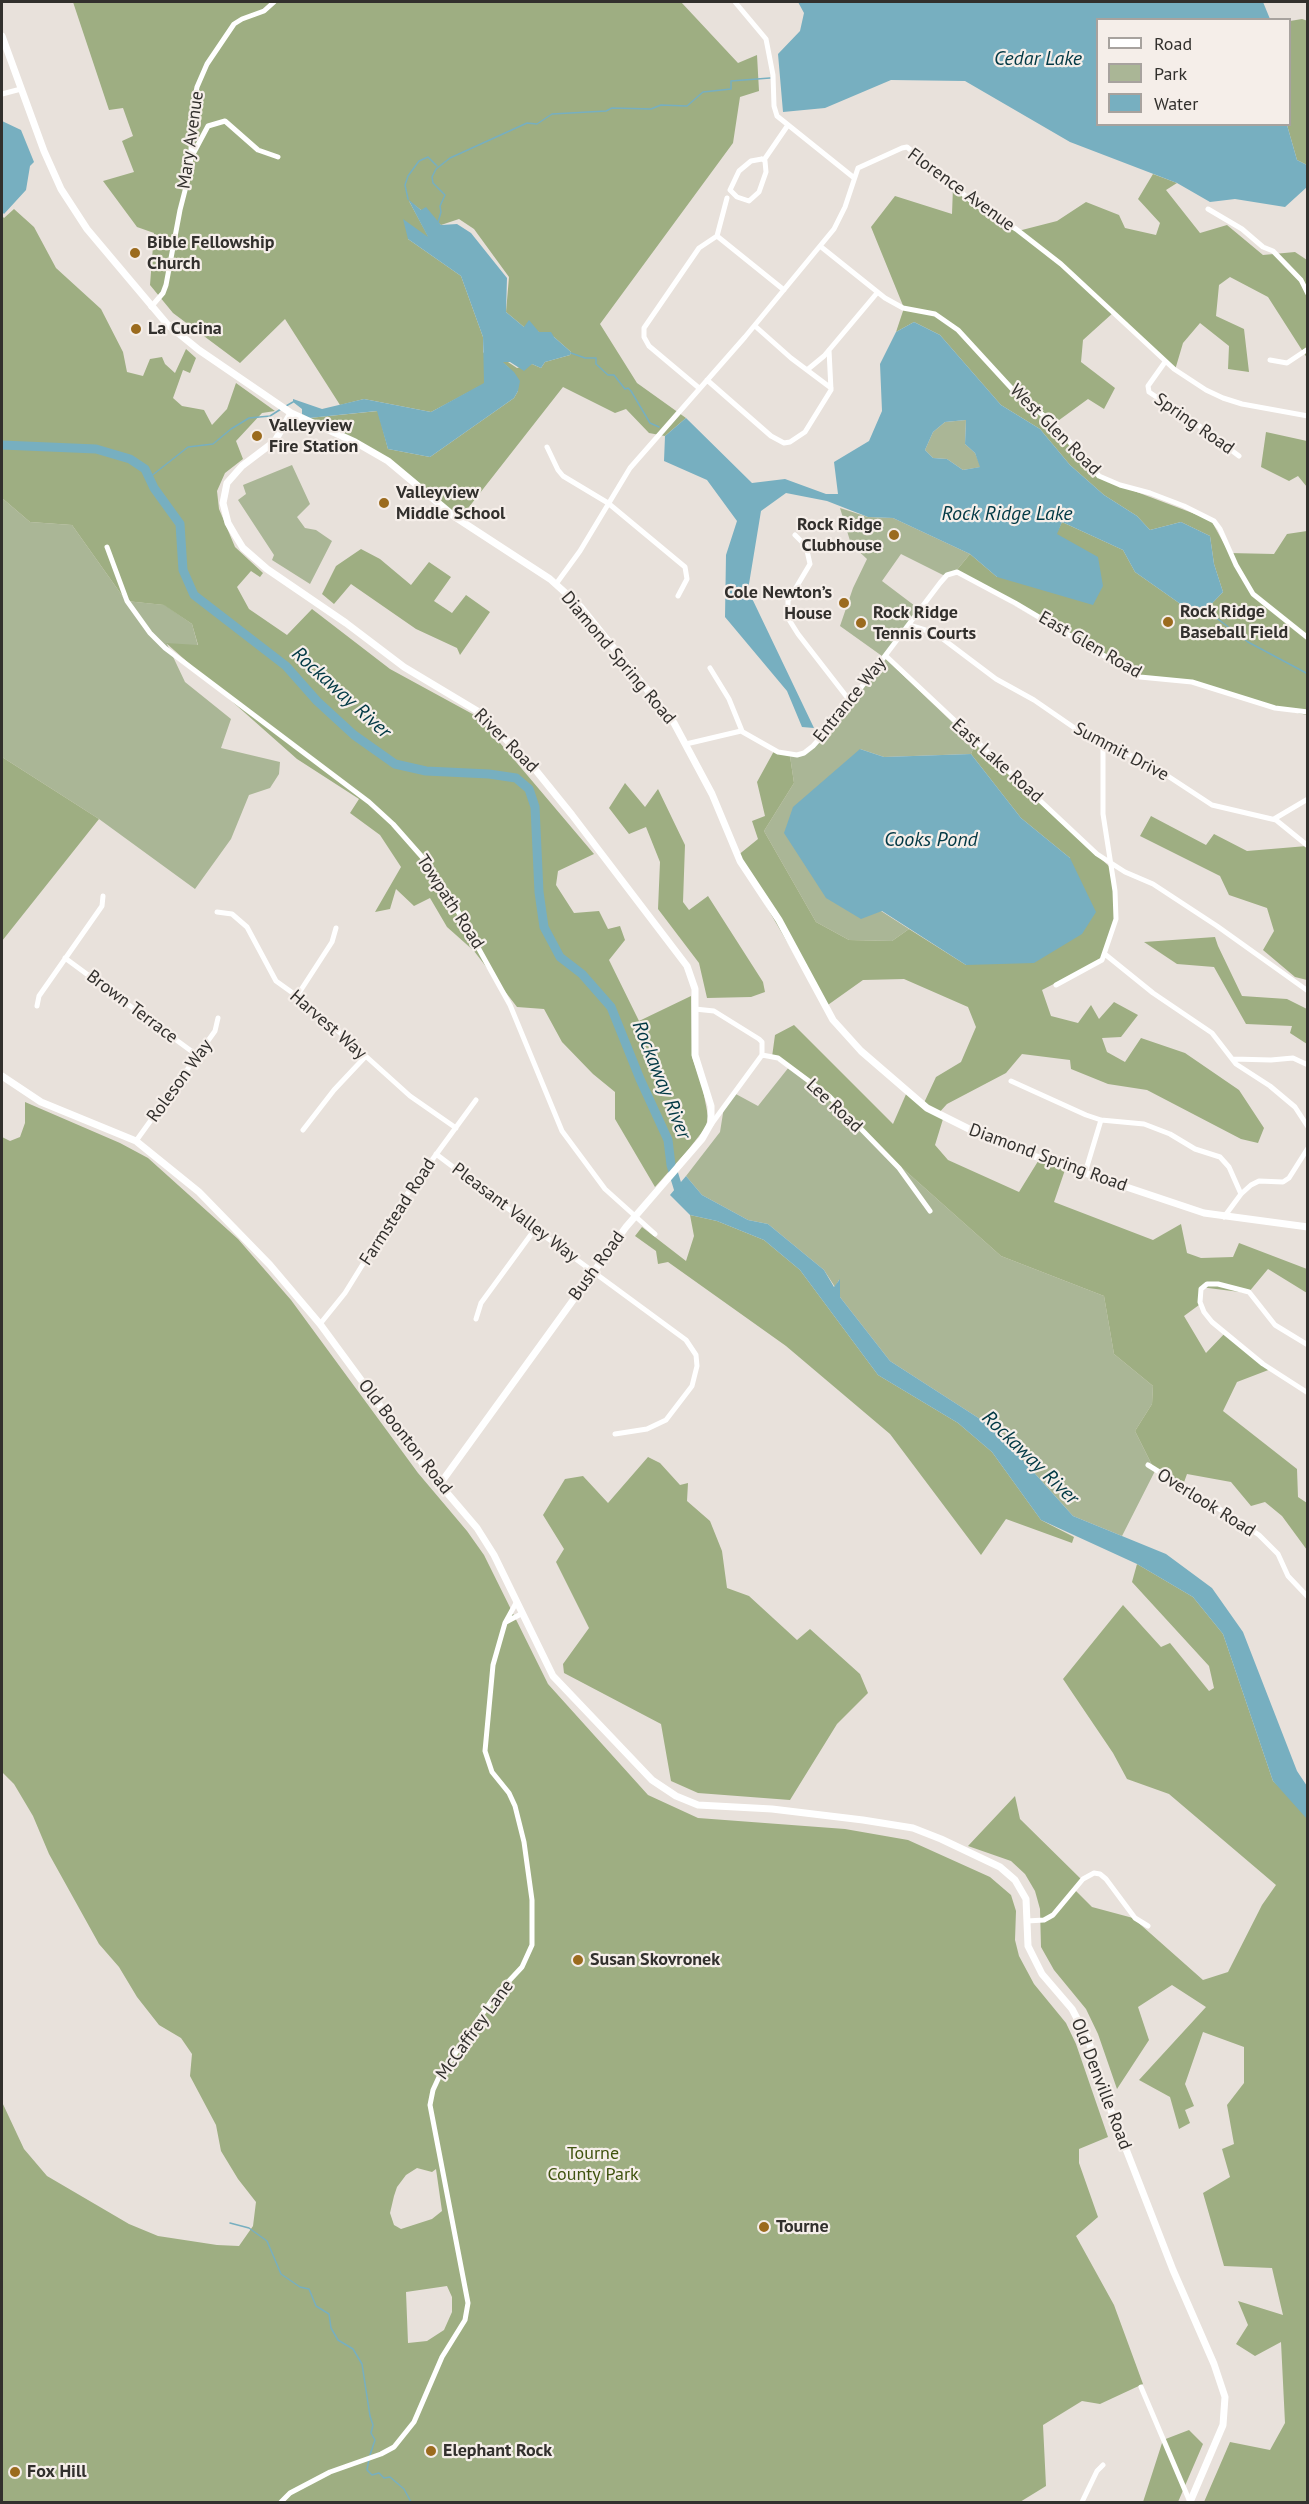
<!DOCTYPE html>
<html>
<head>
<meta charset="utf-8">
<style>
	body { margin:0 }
	#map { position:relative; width:1309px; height:2504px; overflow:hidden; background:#e8e1db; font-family:"PT Sans",sans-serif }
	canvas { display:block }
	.frame { position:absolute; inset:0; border:3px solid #32302d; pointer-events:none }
	.legend { position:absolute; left:1096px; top:18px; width:195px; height:108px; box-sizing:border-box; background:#f5eee9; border:2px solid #a7a29e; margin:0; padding:8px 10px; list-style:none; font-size:18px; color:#32302d }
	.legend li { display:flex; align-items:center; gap:12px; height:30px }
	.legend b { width:30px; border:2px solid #a7a29e }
</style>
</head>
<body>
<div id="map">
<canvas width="1309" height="2504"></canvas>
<div class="frame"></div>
<ul class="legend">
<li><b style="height:8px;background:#fff"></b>Road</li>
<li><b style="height:16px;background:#aab696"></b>Park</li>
<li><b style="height:16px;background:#77afc0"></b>Water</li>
</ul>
</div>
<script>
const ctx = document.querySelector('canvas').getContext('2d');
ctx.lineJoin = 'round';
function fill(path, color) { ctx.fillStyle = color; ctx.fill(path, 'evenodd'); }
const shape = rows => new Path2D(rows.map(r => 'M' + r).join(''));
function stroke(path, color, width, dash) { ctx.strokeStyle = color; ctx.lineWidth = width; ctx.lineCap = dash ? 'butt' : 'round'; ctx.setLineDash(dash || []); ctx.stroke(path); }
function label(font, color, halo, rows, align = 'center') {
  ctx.font = font + ' "PT Sans",sans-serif'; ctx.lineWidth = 4.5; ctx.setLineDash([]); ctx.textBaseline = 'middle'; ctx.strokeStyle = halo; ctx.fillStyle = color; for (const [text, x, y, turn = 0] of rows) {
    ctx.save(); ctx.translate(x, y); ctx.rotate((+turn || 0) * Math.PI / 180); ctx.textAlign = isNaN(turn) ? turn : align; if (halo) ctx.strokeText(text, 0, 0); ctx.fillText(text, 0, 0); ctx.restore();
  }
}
fill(shape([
	[966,420,965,444,975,453,981,467,963,470,947,459,933,458,925,450,933,432,945,422],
	[292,465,310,504,297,517,305,528,316,530,332,541,310,584,272,560,274,555,238,500,246,494,243,485],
	[2,498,30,522,72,525,126,601,165,605,192,624,198,646,167,644,185,682,231,719,221,748,280,762,279,774,270,788,249,795,231,839,195,889,99,819,2,757],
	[840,508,868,517,893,518,970,554,956,571,943,575,901,554,882,581,919,609,883,656,975,744,971,754,884,757,860,749,881,911,909,929,892,941,849,940,816,922,764,831,794,783,790,756,814,747,882,656,840,626,853,588,867,559,851,544],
	[789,1067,1001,1256,1104,1296,1114,1354,1153,1386,1152,1404,1135,1431,1155,1471,1122,1536,1073,1516,994,1428,890,1361,840,1297,839,1280,835,1287,824,1270,768,1224,748,1220,702,1195,686,1176,720,1132,724,1107,734,1093,758,1106]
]), '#aab696');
fill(shape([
	[73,2,681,2,738,63,757,55,759,91,740,97,733,143,600,324,637,383,686,418,665,436,649,433,626,409,615,413,563,387,458,521,386,459,302,419,302,414,309,418,378,411,388,449,430,457,514,398,518,391,508,367,502,362,505,360,517,368,532,364,541,368,545,362,570,355,571,352,554,337,524,327,506,312,509,277,474,229,459,219,441,225,409,201,429,238,408,239,461,276,483,337,483,352,487,357,484,384,431,412,364,399,340,405,285,319,240,363,173,313,150,285,154,233,137,227,103,181,134,172,122,141,133,136,123,108,109,110],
	[1302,19,1308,21,1307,165,1297,160,1287,125,1290,124,1290,21],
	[1153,174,1177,183,1166,190,1200,233,1227,225,1263,255,1295,252,1307,260,1307,358,1268,297,1230,277,1219,285,1216,316,1244,329,1249,372,1228,369,1229,346,1200,323,1183,343,1175,370,1114,312,1083,340,1081,362,1115,388,1104,409,1088,399,1051,426,1105,480,1211,520,1229,553,1274,554,1287,534,1307,531,1307,715,1261,705,1201,684,1139,678,956,571,970,554,997,577,1056,534,1062,522,1123,550,1135,572,1199,617,1223,592,1214,564,1210,536,1181,522,1150,530,1137,516,1104,495,1070,465,1040,429,1001,405,940,335,914,322,896,332,904,308,871,227,895,196,952,214,953,187,1018,231,1057,221,1086,202,1119,215,1125,228,1156,235,1160,223,1138,199],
	[14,209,34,227,56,268,101,309,123,352,127,372,143,376,150,359,162,357,165,364,175,373,186,349,196,358,190,373,183,370,173,398,182,406,204,410,212,425,227,409,236,383,275,411,262,413,236,441,243,459,225,473,217,491,219,509,235,547,263,573,260,577,251,571,237,587,249,609,287,635,312,609,390,669,478,717,594,854,558,871,556,885,574,913,599,911,608,929,620,926,625,940,609,960,639,1021,691,996,692,1057,702,1085,708,1116,706,1127,688,1150,655,1187,615,1119,615,1092,593,1074,562,1042,544,1009,517,1007,474,951,447,927,430,898,414,906,396,889,390,909,375,912,401,867,380,835,350,813,359,799,297,759,166,643,198,645,192,624,164,605,126,601,72,525,30,522,2,498,2,216,4,218],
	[1266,432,1307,441,1307,487,1298,476,1289,481,1261,467],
	[361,549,380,559,411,585,429,562,451,577,434,601,452,613,466,595,490,612,460,655,457,648,416,629,351,584,334,604,322,594,336,566],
	[975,744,1111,868,1117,916,1104,958,1042,990,1051,1016,1078,1023,1091,1005,1099,1019,1114,1002,1138,1015,1121,1037,1102,1038,1107,1052,1125,1062,1141,1038,1185,1053,1239,1090,1264,1128,1258,1143,1241,1139,1147,1090,1108,1084,1071,1069,1070,1060,1022,1054,1006,1073,947,1104,937,1115,943,1119,935,1145,948,1160,1019,1192,1040,1158,1066,1167,1054,1202,1153,1240,1181,1224,1187,1253,1201,1258,1233,1257,1239,1243,1307,1269,1307,1293,1268,1269,1248,1293,1200,1287,1199,1305,1184,1316,1206,1353,1226,1332,1271,1369,1237,1382,1223,1411,1297,1469,1298,1497,1307,1503,1307,1550,1282,1516,1265,1502,1251,1506,1231,1482,1187,1474,1182,1488,1155,1471,1135,1431,1152,1404,1153,1386,1114,1354,1104,1296,1001,1256,789,1067,772,1057,775,1035,794,1025,893,1124,907,1092,923,1105,936,1077,961,1062,976,1027,968,1007,904,979,863,980,825,1007,737,856,758,839,752,821,765,816,757,782,774,751,790,756,794,783,764,831,816,922,849,940,892,941,909,929,966,965,1070,858,1021,818,971,754],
	[2,757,99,819,2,941],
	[625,783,645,807,658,789,685,845,683,902,689,910,708,896,763,982,765,992,751,997,707,998,699,963,658,909,660,862,646,827,629,834,609,808],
	[1151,816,1206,845,1214,834,1247,851,1307,846,1307,980,1295,977,1263,950,1274,931,1267,908,1229,895,1220,876,1140,836],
	[1215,937,1218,946,1242,996,1287,999,1307,1009,1307,1044,1290,1033,1292,1026,1246,1024,1214,967,1177,964,1144,942],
	[25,1102,120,1143,148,1158,238,1239,291,1300,418,1473,467,1531,484,1555,548,1684,648,1795,698,1818,845,1829,908,1840,990,1877,1011,1895,1016,1911,1015,1940,1019,1956,1034,1984,1066,2023,1076,2044,1108,2137,1079,2149,1079,2163,1098,2217,1076,2236,1114,2305,1143,2384,1100,2404,1082,2401,1043,2425,1046,2486,1020,2502,2,2502,2,2102,24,2149,47,2176,129,2224,158,2236,217,2245,239,2246,253,2226,256,2202,238,2179,221,2151,216,2125,190,2076,192,2054,181,2038,159,2025,137,1997,119,1967,99,1944,49,1854,33,1816,14,1784,2,1772,2,1137,10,1141,20,1137,25,1123],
	[417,2168,432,2172,436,2169,442,2211,432,2219,401,2229,394,2225,390,2213,394,2196,397,2187,406,2175],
	[447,2286,452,2297,452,2312,444,2330,427,2341,408,2343,406,2292],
	[690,1215,717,1221,764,1240,800,1270,878,1375,958,1423,992,1452,1041,1520,1074,1537,1072,1543,1006,1519,981,1555,890,1434,786,1346,668,1262,658,1264,656,1251,635,1236,642,1227,686,1261,694,1236],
	[648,1457,660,1463,680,1485,688,1483,687,1501,710,1521,722,1551,727,1588,749,1596,797,1640,810,1629,860,1674,868,1693,837,1724,790,1800,698,1793,671,1781,661,1724,564,1673,563,1664,589,1628,556,1562,564,1549,543,1515,565,1479,583,1476,608,1503],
	[1137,1564,1193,1597,1223,1634,1273,1781,1307,1811,1307,2502,1204,2502,1230,2442,1270,2450,1285,2423,1281,2342,1255,2356,1236,2344,1248,2325,1238,2301,1283,2315,1272,2268,1224,2266,1203,2193,1230,2177,1222,2149,1234,2144,1227,2105,1244,2083,1244,2047,1203,2032,1185,2084,1194,2106,1185,2110,1190,2123,1179,2129,1170,2097,1139,2080,1206,2007,1172,1985,1138,2007,1149,2040,1117,2089,1098,2034,1086,2009,1054,1970,1041,1947,1040,1909,1035,1891,1025,1874,1011,1861,968,1846,1015,1796,1020,1819,1083,1881,1075,1890,1092,1907,1133,1918,1203,1980,1228,1972,1262,1905,1276,1885,1169,1794,1127,1779,1113,1753,1063,1679,1123,1605,1161,1647,1170,1643,1209,1691,1214,1688,1209,1666,1132,1582],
	[1189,2430,1203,2444,1178,2502,1143,2502,1163,2440]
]), '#9eae82');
fill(shape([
	[798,2,1263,2,1270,19,1098,20,1098,124,1287,125,1297,160,1307,165,1307,187,1285,207,1235,199,1210,202,1177,183,1070,142,965,81,891,80,825,108,783,112,778,54,800,31,804,13],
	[2,121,21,130,34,162,30,166,26,190,4,214,2,212],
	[408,199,421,210,426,207,441,225,457,224,471,233,507,278,506,312,524,327,529,320,539,332,551,332,554,337,571,352,570,355,545,362,541,368,532,364,524,371,510,362,503,362,514,372,520,381,518,391,514,398,430,457,388,449,377,411,309,418,302,414,302,409,293,402,293,399,322,409,364,399,431,412,484,383,483,337,461,276,408,239,403,219,428,237],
	[914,322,940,335,1001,405,1040,429,1070,465,1104,495,1137,516,1150,530,1181,522,1210,536,1214,564,1223,592,1199,617,1135,572,1123,550,1062,522,1057,534,1098,557,1103,586,1093,605,997,577,970,554,893,518,868,517,827,501,786,493,761,511,748,590,814,728,802,727,787,691,725,617,726,555,737,521,707,480,664,461,665,436,686,418,752,483,785,479,826,494,838,494,834,462,869,441,882,411,880,364,896,332],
	[966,420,965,444,975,453,980,467,963,470,947,459,933,458,925,450,933,432,945,422],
	[860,749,884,757,971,754,1021,818,1070,858,1096,912,1082,934,1034,963,966,965,882,911,861,919,826,898,784,833,793,807],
	[686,1176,702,1195,748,1220,768,1224,824,1270,834,1287,840,1279,840,1297,890,1361,994,1428,1073,1516,1166,1554,1212,1588,1243,1632,1297,1771,1307,1786,1307,1819,1273,1781,1223,1634,1193,1597,1137,1564,1041,1520,992,1452,958,1423,878,1375,800,1270,764,1240,717,1221,690,1215,670,1195]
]), '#77afc0');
stroke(shape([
	[408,199,405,185,408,176,419,161,428,157,437,166],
	[438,222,441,212,440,206,445,195,433,183,432,177,436,169,450,158,527,123,537,124,552,114,606,111,612,108,651,109,661,105,687,106,703,92,731,89,731,81,770,78],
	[571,353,585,358,596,358,596,364,608,375,614,375,625,389,628,388,631,391,650,423,659,427],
	[286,406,293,402],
	[150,477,188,447,213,444,231,429,249,418,270,416,281,409],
	[1206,610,1248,642,1308,674],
	[230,2223,249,2228,267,2241,281,2274,300,2287,309,2289,316,2306,329,2314,331,2328,338,2340,353,2349,362,2364,370,2416,373,2425,371,2433,375,2440,370,2455],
	[369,2459,367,2470,372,2475,379,2473,384,2478,390,2477,404,2489,411,2502]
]), '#77afc0', 1.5);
stroke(shape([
	[2,445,96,449,130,459,145,469,154,488,180,524,183,570,194,595,286,666,317,701,354,735,395,764,426,771,489,774,516,778,529,789,535,807,539,892,544,927,560,957,582,974,611,1007,640,1079,668,1140,671,1165,679,1191,684,1195]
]), '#77afc0', 9);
stroke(shape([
	[735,2,766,39,773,75,774,106,777,116,853,177],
	[2,94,21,89],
	[192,156,208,126,225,121,258,150,278,157],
	[762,159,765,161,766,172,759,192,749,201,737,197,730,190,739,171,751,161,762,159],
	[764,160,788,125],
	[727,198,717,236,784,290],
	[1208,209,1242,229,1263,247,1273,251,1301,280,1308,294],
	[820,246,885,298,903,308,935,314,958,330,1014,391,1055,425,1099,476,1120,485,1150,493,1184,506,1214,521,1220,529,1236,565,1253,594,1308,638],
	[151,307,163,293,166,285,180,210,190,171,193,107,197,87,207,64,234,24,242,19,264,11,274,2],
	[755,326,791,358,831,388],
	[1270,360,1287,363,1308,349],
	[1165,362,1148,386,1149,392,1198,425,1239,456],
	[807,370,824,356,877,293],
	[707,380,771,436,784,443,790,442,805,432,831,390,829,350],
	[699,388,649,346,644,337,644,328,699,248,717,236],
	[547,447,558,470,563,476,608,503,685,567,687,579,678,596],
	[795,535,806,546,810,564,788,601,788,618,798,634,850,701],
	[107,547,127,601,150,633,165,648,369,802,393,824,423,858,450,897,510,1005,562,1131,605,1189,655,1234],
	[556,584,580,551,630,468,745,337,834,229,845,207,858,168,902,148,907,147,975,204,1016,229,1061,264,1174,369,1206,390,1223,398,1242,404,1308,416],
	[909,625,935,633,996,679,1034,700,1092,740,1145,761,1212,805,1276,820,1308,846],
	[886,656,1097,854,1125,872,1153,884,1217,926,1308,991],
	[710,668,729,699,742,731],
	[686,744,741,731,778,752,797,755,804,753,813,746,838,718,940,583,947,575,957,572,1015,603,1140,677,1192,682,1275,708,1308,712],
	[1274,819,1308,799],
	[217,912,232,914,247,927,276,981,308,1004,410,1096,456,1128],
	[1106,955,1153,993,1212,1033,1236,1064,1270,1086,1295,1107,1308,1127],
	[65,958,198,1056],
	[1056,985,1102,960,1116,919,1115,891,1103,814,1103,744],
	[297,996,332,942,336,928],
	[37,1006,39,996,102,906,103,896],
	[695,1009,714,1011,759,1039,762,1042,762,1055],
	[762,1055,778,1058,829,1096,899,1168,930,1211],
	[1233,1059,1271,1060,1293,1058,1308,1065],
	[1011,1081,1086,1115,1101,1120,1144,1124,1170,1134,1195,1149,1220,1157,1229,1167,1241,1194],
	[710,1126,762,1055],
	[303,1130,334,1090,365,1057],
	[136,1141,215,1031,218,1018],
	[436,1154,535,1229,686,1340,696,1355,697,1366,692,1386,666,1420,647,1429,615,1434],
	[1085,1173,1101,1120],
	[1224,1217,1241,1194,1251,1185,1259,1181,1283,1182,1289,1178,1308,1148],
	[476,1319,481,1303,535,1229],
	[320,1324,345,1293,402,1201,476,1100],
	[1308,1345,1275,1325,1249,1292,1218,1284,1207,1284,1201,1289,1200,1302,1204,1312,1212,1322,1263,1364,1308,1393],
	[1148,1465,1237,1520,1259,1535,1278,1554,1288,1576,1308,1597],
	[506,1622,521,1614],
	[1027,1921,1044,1920,1053,1915,1083,1879,1094,1873,1100,1874,1106,1879,1135,1918,1148,1926],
	[1141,2387,1190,2502],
	[281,2502,290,2493,330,2472,381,2454,394,2447,414,2422,442,2357,465,2320,468,2303,430,2105,433,2090,439,2077,494,1997,522,1967,532,1945,532,1900,524,1842,515,1806,509,1793,492,1772,485,1751,493,1665,505,1623,516,1603],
	[1082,2502,1097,2471,1103,2465]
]), '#fff', 5);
stroke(shape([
	[2,36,44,151,61,189,87,229,167,324,199,350,291,413,355,442,388,461,455,517,550,579,580,606,674,723,712,794,740,861,779,920,833,1020,861,1051,927,1108,1001,1145,1204,1213,1308,1227],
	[291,413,275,441,242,466,227,483,223,503,228,523,235,535,243,548,267,569,346,623,404,667,479,712,534,768,572,815,687,966,695,989,695,1055,711,1106,711,1123,702,1139,626,1227,440,1484],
	[2,1076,41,1102,136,1141,199,1192,270,1265,320,1324,425,1467,477,1528,494,1555,553,1676,652,1780,676,1796,698,1805,772,1809,863,1820,913,1828,941,1839,1000,1867,1015,1880,1026,1899,1028,1946,1042,1974,1072,2009,1088,2039,1110,2108,1173,2270,1214,2364,1225,2397,1223,2425,1190,2502]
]), '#fff', 7);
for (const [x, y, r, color] of [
	[135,253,6,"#9b6b1e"],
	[136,329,6,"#9b6b1e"],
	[257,436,6,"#9b6b1e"],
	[384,503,6,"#9b6b1e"],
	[894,535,6,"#9b6b1e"],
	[844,603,6,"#9b6b1e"],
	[1168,622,6,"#9b6b1e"],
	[861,623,6,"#9b6b1e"],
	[578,1960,6,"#9b6b1e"],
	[764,2227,6,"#9b6b1e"],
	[431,2451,6,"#9b6b1e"],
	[15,2472,6,"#9b6b1e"]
]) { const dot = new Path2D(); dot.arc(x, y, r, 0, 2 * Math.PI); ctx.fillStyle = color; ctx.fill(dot); stroke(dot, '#f5eee9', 2); }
label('18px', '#32302d', '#f5eee9', [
	["Mary Avenue",191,140,-82],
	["Florence Avenue",961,190,36],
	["Spring Road",1194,424,35],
	["West Glen Road",1055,430,45],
	["East Glen Road",1090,645,30],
	["Diamond Spring Road",618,658,50],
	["Entrance Way",850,700,-51],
	["River Road",506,741,45],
	["Summit Drive",1121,752,28],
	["East Lake Road",997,761,42],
	["Towpath Road",450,902,57],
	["Brown Terrace",132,1007,37],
	["Harvest Way",328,1025,41],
	["Roleson Way",180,1081,-54],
	["Lee Road",834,1106,43],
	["Diamond Spring Road",1048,1158,20],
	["Farmstead Road",398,1212,-57],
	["Pleasant Valley Way",515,1213,37],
	["Bush Road",597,1266,-54],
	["Old Boonton Road",405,1437,52],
	["Overlook Road",1206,1503,32],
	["McCaffrey Lane",475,2030,-54],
	["Old Denville Road",1101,2084,69]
]);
label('bold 18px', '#32302d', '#f5eee9', [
	["Bible Fellowship",147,243],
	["Church",147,264],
	["La Cucina",148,329],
	["Valleyview",269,426],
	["Fire Station",269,447],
	["Valleyview",396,493],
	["Middle School",396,514],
	["Rock Ridge",882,525,"right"],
	["Clubhouse",882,546,"right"],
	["Cole Newton’s",832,593,"right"],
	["House",832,614,"right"],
	["Rock Ridge",1180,612],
	["Baseball Field",1180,633],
	["Rock Ridge",873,613],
	["Tennis Courts",873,634],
	["Susan Skovronek",590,1960],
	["Tourne",776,2227],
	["Elephant Rock",443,2451],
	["Fox Hill",27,2472]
], 'left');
label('18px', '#40530f', '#f5eee9', [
	["Tourne",593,2154],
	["County Park",593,2175]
]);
label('italic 20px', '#013844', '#f5eee9', [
	["Cedar Lake",1038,59],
	["Rock Ridge Lake",1007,514],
	["Rockaway River",341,693,42],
	["Cooks Pond",931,840],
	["Rockaway River",661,1080,68],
	["Rockaway River",1030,1458,44]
]);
</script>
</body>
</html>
